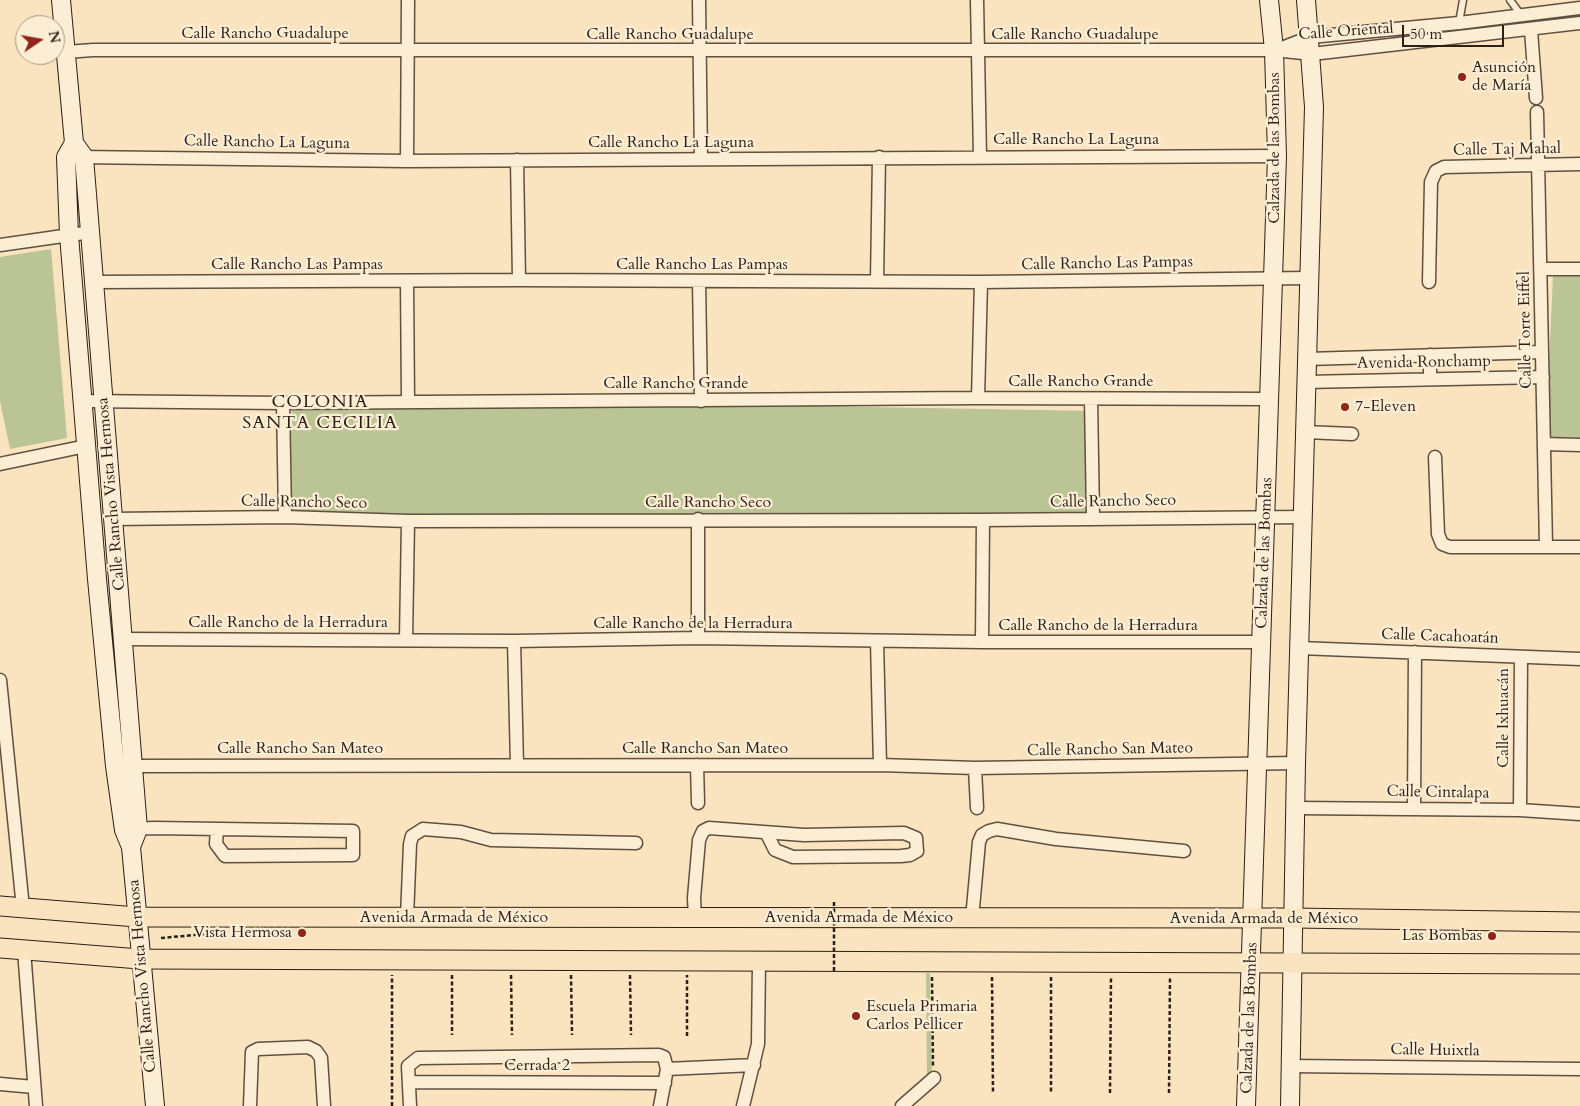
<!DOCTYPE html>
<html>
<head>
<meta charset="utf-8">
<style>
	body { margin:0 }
	#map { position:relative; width:1580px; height:1106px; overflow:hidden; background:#fae3bf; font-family:Cardo,serif }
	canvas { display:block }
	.north { position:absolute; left:15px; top:15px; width:50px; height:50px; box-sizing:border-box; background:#fcedd5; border:1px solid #a99b89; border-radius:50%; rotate:78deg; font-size:14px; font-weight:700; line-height:20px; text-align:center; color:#2c1f17 }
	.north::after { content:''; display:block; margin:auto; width:18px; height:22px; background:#8f2418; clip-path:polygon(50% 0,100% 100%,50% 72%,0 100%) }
	.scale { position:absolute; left:1402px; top:25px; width:102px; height:22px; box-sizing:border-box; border:2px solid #2c1f17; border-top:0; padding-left:6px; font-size:15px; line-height:18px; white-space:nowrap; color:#2c1f17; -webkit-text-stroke:4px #fcedd5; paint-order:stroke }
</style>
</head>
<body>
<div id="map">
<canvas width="1580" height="1106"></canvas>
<div class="north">N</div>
<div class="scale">50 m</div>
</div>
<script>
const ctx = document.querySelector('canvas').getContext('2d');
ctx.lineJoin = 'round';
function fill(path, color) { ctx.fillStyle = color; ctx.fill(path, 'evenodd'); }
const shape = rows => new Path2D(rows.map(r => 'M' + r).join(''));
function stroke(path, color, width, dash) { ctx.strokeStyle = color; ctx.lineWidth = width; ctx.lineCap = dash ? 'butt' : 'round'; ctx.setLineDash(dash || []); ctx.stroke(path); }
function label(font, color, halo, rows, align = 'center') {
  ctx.font = font + ' Cardo,serif'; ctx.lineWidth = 4.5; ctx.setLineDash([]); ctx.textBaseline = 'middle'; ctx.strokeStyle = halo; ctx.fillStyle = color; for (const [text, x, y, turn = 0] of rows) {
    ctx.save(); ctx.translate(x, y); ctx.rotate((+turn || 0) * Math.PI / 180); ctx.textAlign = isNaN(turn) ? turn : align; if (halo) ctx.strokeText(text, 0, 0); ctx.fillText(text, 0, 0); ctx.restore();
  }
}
fill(shape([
	[51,249,67,438,10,449,0,401,0,257],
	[1553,275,1580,275,1580,448,1552,448,1548,389],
	[701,404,1096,411,1097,514,286,516,292,409],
	[926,973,930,973,932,1078,927,1078]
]), '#bbc494');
const lane = shape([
	[1510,0,1521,15],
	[1459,23,1463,0]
]);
const street = shape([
	[699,0,701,159],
	[977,0,980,157],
	[1531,30,1536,98],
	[1279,49,1310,37,1459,23,1580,8],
	[66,52,93,50,1274,50,1312,54,1580,23],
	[1537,112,1546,546],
	[77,157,407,161,1277,156],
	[517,160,519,280],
	[407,161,408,0],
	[0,245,91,232],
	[1541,269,1580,269],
	[407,281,408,402],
	[699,281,701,401],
	[877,281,879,157],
	[95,282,519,280,981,282,1309,278],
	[1429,282,1431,182,1436,171,1444,167,1580,164],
	[1430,355,1430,379],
	[1307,359,1542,352],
	[1306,382,1543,377],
	[978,398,981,282],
	[1091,399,1093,517],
	[82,401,283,403,978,398,1270,399],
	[283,403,285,517],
	[1305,432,1352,434],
	[1544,444,1580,445],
	[1435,457,1438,534,1442,544,1450,547,1580,547],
	[0,464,86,446],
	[113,519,285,517,408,521,983,520,1303,517],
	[698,638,698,519],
	[123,639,514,641,698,638,982,642,1262,642],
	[406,640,408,521],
	[514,641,517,765],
	[877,641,880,765],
	[982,642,983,520],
	[1299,648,1580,659],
	[0,680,23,908],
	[697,765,698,803],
	[125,766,880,765,975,768,1296,763],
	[975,768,977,808],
	[1296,808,1520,810,1580,814],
	[1414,808,1415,652],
	[1520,810,1521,657],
	[132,829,154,828,353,831,353,855,225,856,216,844,217,829],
	[407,917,410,844,412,836,423,829,461,832,491,840,636,843],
	[695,918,694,898,699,840,703,831,709,828,804,835,904,833,916,838,917,851,910,855,901,856,793,857,775,850,767,834],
	[972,919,979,842,982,835,989,831,997,829,1056,839,1184,851],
	[24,950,36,1106],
	[1290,1066,1580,1069],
	[667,1069,754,1065],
	[409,1082,665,1083],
	[0,1084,34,1087],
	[250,1106,252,1052,258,1049,308,1047,316,1051,321,1058,324,1106],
	[410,1106,408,1066,418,1058,659,1055,664,1057,667,1069,660,1106],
	[743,1106,758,1044,759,962],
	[902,1106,934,1078]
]);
const secondary = shape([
	[61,0,74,143,84,157,138,829,131,847],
	[74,143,66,157,69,235,97,579,115,766,124,830,131,847,155,1106],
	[1246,1106,1277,156,1274,50,1269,0],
	[1290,1106,1296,763,1314,107,1306,0]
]);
const primary = shape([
	[0,906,137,917,1293,918,1580,922],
	[0,948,140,959,1580,964]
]);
stroke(lane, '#605041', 9);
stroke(street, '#605041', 15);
stroke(secondary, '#2c1f17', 20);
stroke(primary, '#2c1f17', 21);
stroke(shape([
	[161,938,206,934],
	[452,975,452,1035],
	[511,975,512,1035],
	[571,975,572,1035],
	[630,975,631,1035],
	[932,977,933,1066],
	[992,977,993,1094],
	[1051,977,1051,1093],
	[687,1036,687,975],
	[1110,1093,1111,977],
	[1169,1093,1170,977],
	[392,1106,392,975]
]), '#2c1f17', 2.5, [4, 2.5]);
stroke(lane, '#fcedd5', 6);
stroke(street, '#fcedd5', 12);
stroke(secondary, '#fcedd5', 18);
stroke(primary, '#fae3bf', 19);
stroke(shape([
	[834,902,834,973]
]), '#2c1f17', 2.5, [4, 2.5]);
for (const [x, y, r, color] of [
	[1462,77,5,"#8f2418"],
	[1345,407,5,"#8f2418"],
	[302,933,5,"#8f2418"],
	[1492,936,5,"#8f2418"],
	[856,1016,5,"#8f2418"]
]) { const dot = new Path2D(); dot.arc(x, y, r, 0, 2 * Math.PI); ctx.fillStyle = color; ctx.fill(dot); stroke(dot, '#fcedd5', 2); }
label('16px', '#2c1f17', '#fcedd5', [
	["Calle Oriental",1346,32,-4],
	["Calle Rancho Guadalupe",265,34],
	["Calle Rancho Guadalupe",670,35],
	["Calle Rancho Guadalupe",1075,35],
	["Calle Rancho La Laguna",1076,140],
	["Calle Rancho La Laguna",267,143,1],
	["Calle Rancho La Laguna",671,143],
	["Calzada de las Bombas",1275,148,-90],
	["Calle Taj Mahal",1507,150,-1],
	["Calle Rancho Las Pampas",1107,264,-1],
	["Calle Rancho Las Pampas",297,265],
	["Calle Rancho Las Pampas",702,265],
	["Calle Torre Eiffel",1526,330,-91],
	["Avenida Ronchamp",1424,363,-1],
	["Calle Rancho Grande",1081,382],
	["Calle Rancho Grande",676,384],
	["Calle Rancho Vista Hermosa",112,494,-95],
	["Calle Rancho Seco",1113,502,-1],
	["Calle Rancho Seco",304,503,1],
	["Calle Rancho Seco",708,503],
	["Calzada de las Bombas",1265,553,-88],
	["Calle Rancho de la Herradura",288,623],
	["Calle Rancho de la Herradura",693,624],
	["Calle Rancho de la Herradura",1098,626],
	["Calle Cacahoatán",1440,637,2],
	["Calle Ixhuacán",1504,718,-90],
	["Calle Rancho San Mateo",300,749],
	["Calle Rancho San Mateo",705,749],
	["Calle Rancho San Mateo",1110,750,-1],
	["Calle Cintalapa",1438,793,1],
	["Avenida Armada de México",454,918],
	["Avenida Armada de México",859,918],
	["Avenida Armada de México",1264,919],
	["Calle Rancho Vista Hermosa",143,976,-95],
	["Calzada de las Bombas",1250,1018,-88],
	["Calle Huixtla",1435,1051,1],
	["Cerrada 2",537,1066]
]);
label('16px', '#2c1f17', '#fcedd5', [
	["Asunción",1472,68],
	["de María",1472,86],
	["7-Eleven",1355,407],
	["Vista Hermosa",292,933,"right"],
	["Las Bombas",1482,936,"right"],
	["Escuela Primaria",866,1007],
	["Carlos Pellicer",866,1025]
], 'left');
ctx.letterSpacing = '1px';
label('18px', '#2c1f17', '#fcedd5', [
	["COLONIA",320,403],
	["SANTA CECILIA",320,424]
]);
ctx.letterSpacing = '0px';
</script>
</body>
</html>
